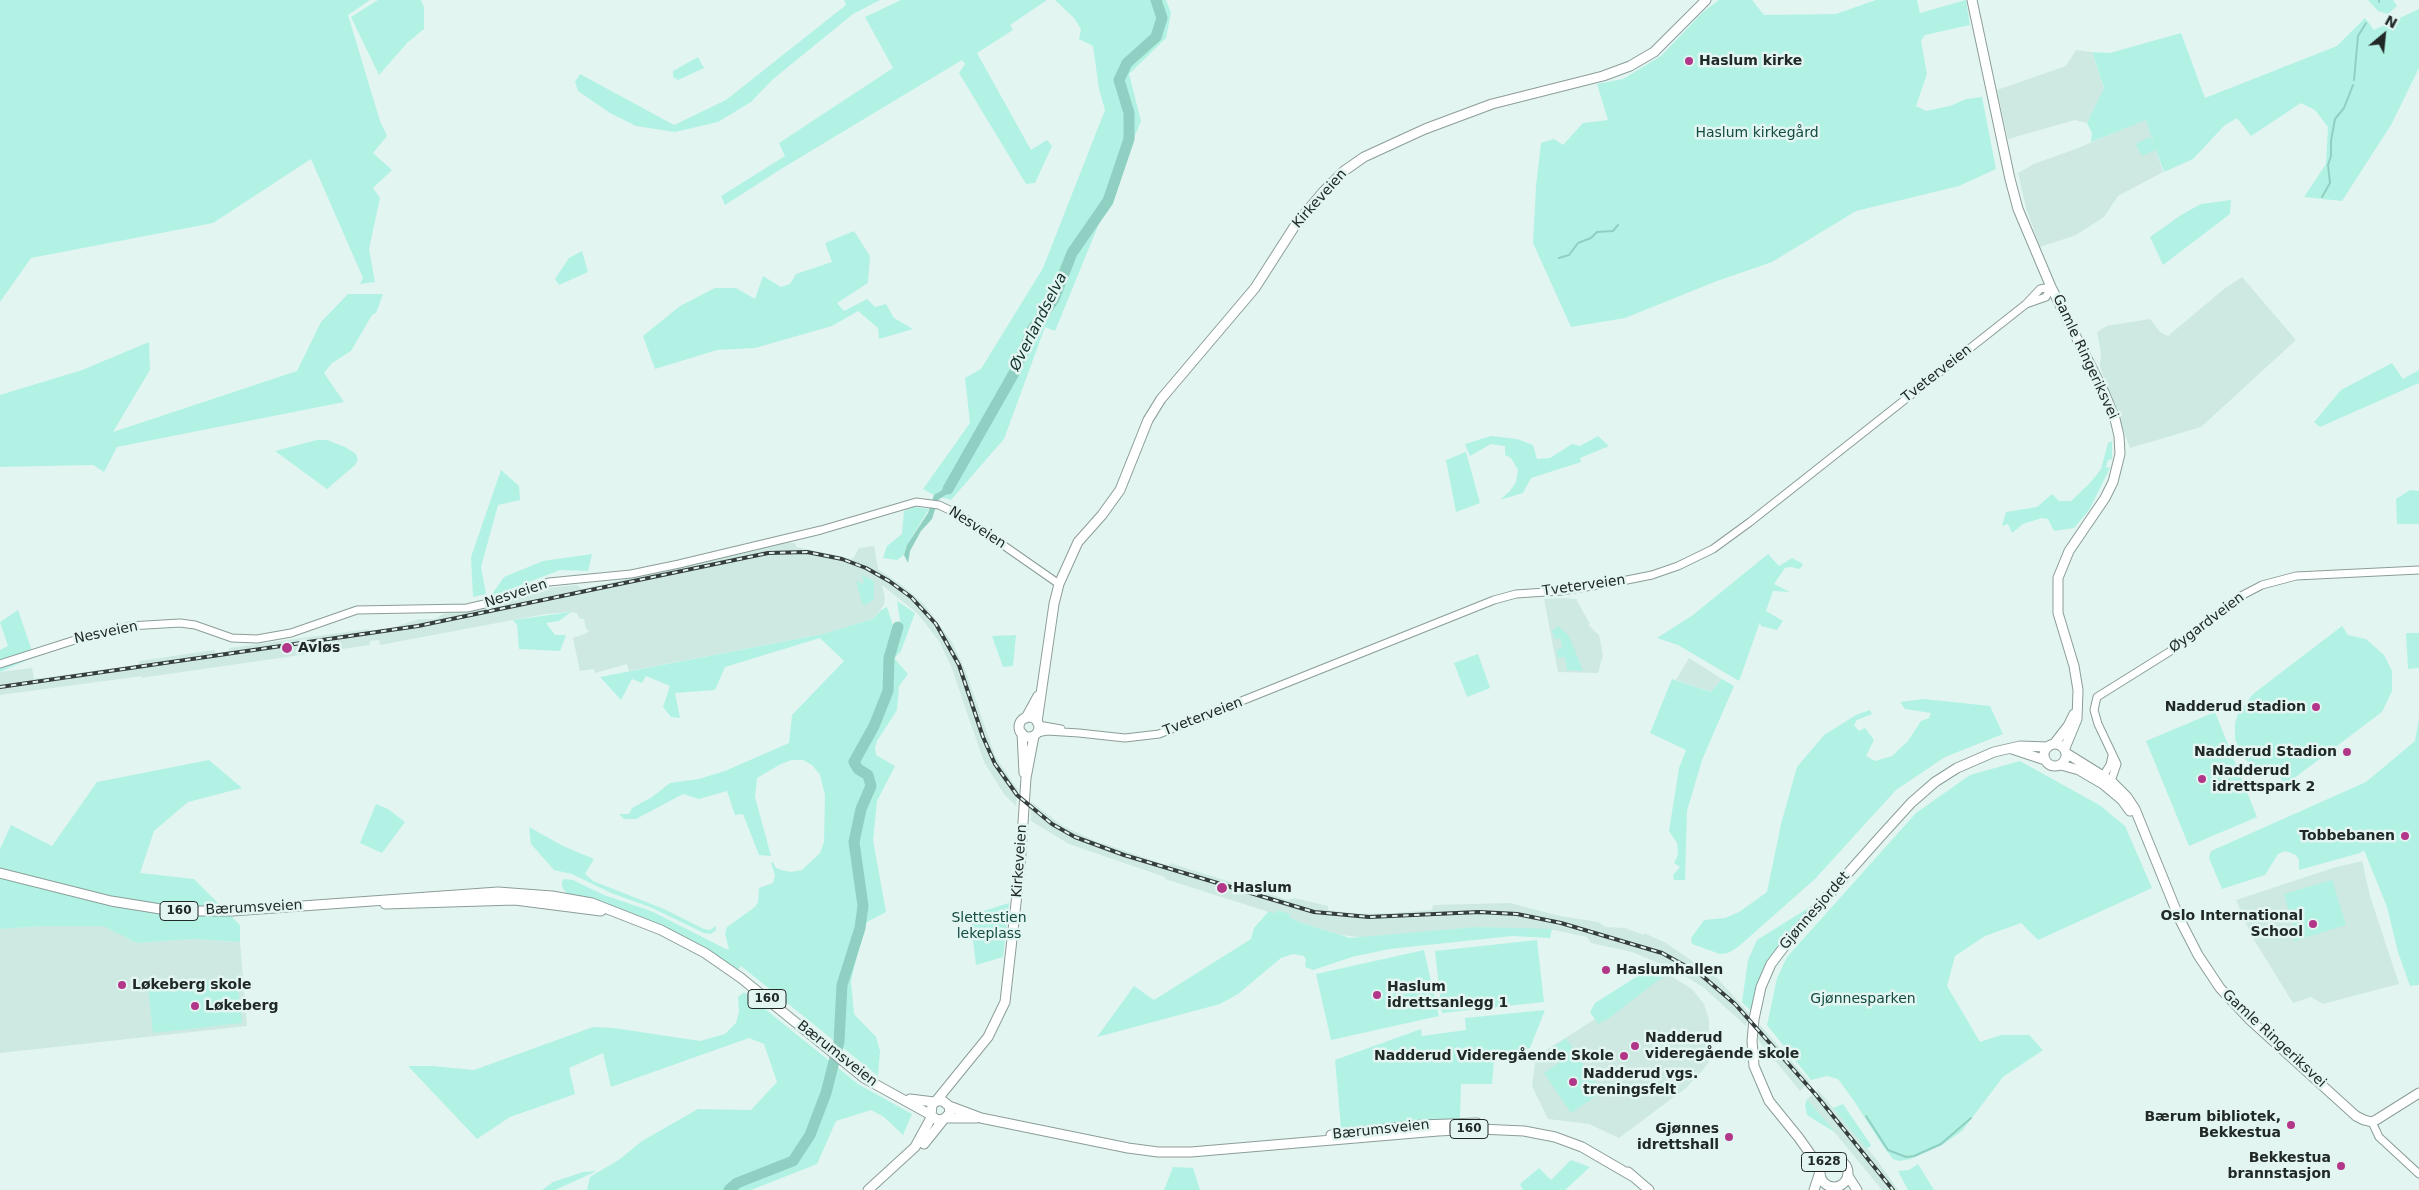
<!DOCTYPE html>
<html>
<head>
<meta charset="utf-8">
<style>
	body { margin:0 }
	#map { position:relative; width:2419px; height:1190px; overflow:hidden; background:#e2f5f1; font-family:"DejaVu Sans",sans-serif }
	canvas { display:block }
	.north { position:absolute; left:2359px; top:10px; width:50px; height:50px; -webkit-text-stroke:4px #e2f5f1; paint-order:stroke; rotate:28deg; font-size:14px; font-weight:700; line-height:20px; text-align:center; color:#212927 }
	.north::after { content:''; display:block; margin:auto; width:18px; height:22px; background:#212927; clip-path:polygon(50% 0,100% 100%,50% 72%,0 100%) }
</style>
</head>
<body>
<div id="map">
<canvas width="2419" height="1190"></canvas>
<div class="north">N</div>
</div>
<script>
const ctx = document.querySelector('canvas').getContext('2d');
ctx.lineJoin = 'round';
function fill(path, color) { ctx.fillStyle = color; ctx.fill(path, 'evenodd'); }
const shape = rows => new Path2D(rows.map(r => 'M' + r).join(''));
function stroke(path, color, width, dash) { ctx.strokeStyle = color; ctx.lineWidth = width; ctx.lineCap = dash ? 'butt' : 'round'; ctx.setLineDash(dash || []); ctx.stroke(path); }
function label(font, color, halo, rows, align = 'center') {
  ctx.font = font + ' "DejaVu Sans",sans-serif'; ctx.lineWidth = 5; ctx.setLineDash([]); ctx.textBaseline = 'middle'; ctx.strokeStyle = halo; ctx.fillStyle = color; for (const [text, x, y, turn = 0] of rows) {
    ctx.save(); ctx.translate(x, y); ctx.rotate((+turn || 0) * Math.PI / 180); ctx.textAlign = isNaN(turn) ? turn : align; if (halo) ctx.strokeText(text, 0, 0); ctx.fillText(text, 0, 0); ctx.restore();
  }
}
fill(shape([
	[2076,50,2092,52,2104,89,2087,123,2075,120,2008,139,1997,90,2066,66],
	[2146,119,2163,172,2118,196,2104,217,2076,235,2040,247,2026,208,2018,173,2034,164,2078,148],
	[2242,277,2296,340,2201,427,2130,448,2100,367,2101,353,2097,332,2107,326,2150,319,2160,332,2168,336,2224,289],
	[785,543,795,543,796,547,853,559,859,548,874,546,878,569,903,586,924,604,952,642,966,672,995,756,1018,790,1016,806,1004,794,984,762,951,666,939,641,918,614,882,585,885,598,884,605,873,619,823,634,629,671,627,664,595,673,594,669,580,671,573,638,587,633,589,630,586,629,584,619,580,619,577,613,571,612,545,614,380,645,379,640,370,641,370,645,147,677,142,678,142,676,0,695,0,672,32,668,34,679,139,665,139,661,214,650,215,653,229,651,229,648,369,629,369,631,392,628,419,619,435,619,443,614,485,608,539,589,577,585,582,589],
	[1563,598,1576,599,1590,624,1588,625,1599,635,1603,655,1598,673,1558,672,1544,599],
	[1689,658,1722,679,1711,692,1676,680],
	[1031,802,1063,826,1093,840,1169,866,1170,863,1288,900,1294,898,1328,906,1328,910,1357,914,1394,913,1432,910,1433,905,1510,903,1560,916,1598,922,1606,927,1625,928,1644,935,1644,933,1666,943,1717,978,1749,1013,1746,1026,1703,987,1675,970,1632,952,1591,943,1587,937,1554,930,1465,928,1366,938,1341,935,1299,922,1289,917,1290,914,1276,910,1275,914,1165,879,1165,877,1069,844,1031,821],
	[2362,861,2370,896,2399,984,2323,1004,2311,997,2293,1003,2251,935,2236,900,2333,868],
	[44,926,104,926,137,943,193,939,240,942,247,1026,0,1053,0,929],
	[1663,976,1671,976,1692,989,1704,1004,1709,1020,1709,1043,1706,1046,1711,1059,1702,1071,1686,1088,1619,1138,1589,1124,1548,1119,1532,1086,1535,1063,1540,1054],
	[1760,1025,1810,1082,1800,1091,1758,1040],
	[1818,1090,1877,1160,1898,1190,1882,1190,1807,1099]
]), '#cde9e2');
fill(shape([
	[0,0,370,0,348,15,380,121,387,136,373,153,392,170,373,188,380,198,369,249,375,282,360,284,363,278,311,159,213,223,31,258,0,302],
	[378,0,421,0,424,7,424,29,407,43,379,75,351,17],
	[844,0,880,0,853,14,772,80,751,102,718,122,675,132,636,126,610,113,578,91,575,82,580,74,674,125,726,100,846,5],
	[901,0,1047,0,1010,25,1013,30,977,53,1031,150,1047,140,1052,146,1035,183,1026,184,959,73,965,64,962,60,781,169,725,205,721,196,785,156,779,143,893,68,865,17],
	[1055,0,1166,0,1171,13,1166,38,1129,74,1141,121,1055,331,1045,327,1004,439,951,500,941,497,953,490,959,479,952,475,944,489,934,495,923,489,970,423,965,378,981,369,1043,268,1105,110,1099,89,1093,46,1079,39,1081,29,1074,18],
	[1719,0,1752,0,1764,15,1836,14,1876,0,1917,0,1920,13,1966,0,1970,25,1925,35,1921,41,1927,74,1916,106,1926,111,1950,106,1966,99,1982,97,1996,169,1959,186,1856,211,1772,262,1717,281,1625,318,1571,327,1533,243,1536,186,1541,143,1554,139,1563,145,1583,123,1608,120,1597,84,1623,79,1661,56,1703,12],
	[2368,0,2393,0,2397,6,2388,14,2378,11],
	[2419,9,2419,68,2391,125,2342,201,2304,197,2326,164,2328,127,2315,110,2301,103,2251,136,2237,118,2225,125,2193,159,2164,172,2156,150,2142,156,2136,144,2150,137,2154,144,2146,120,2091,142,2092,133,2087,123,2104,88,2092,52,2110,53,2181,33,2205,98,2337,46,2365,18,2374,30],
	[698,57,704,68,678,80,673,77,673,71],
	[2231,200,2230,214,2163,265,2150,237,2181,215,2201,204],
	[854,231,870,256,868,283,837,303,844,311,867,299,875,307,886,304,894,318,913,329,879,339,878,328,858,311,832,326,755,348,717,350,655,369,643,336,680,306,715,288,736,288,755,299,763,276,781,287,790,284,796,274,832,262,825,243],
	[582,251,588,272,559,285,555,279,569,258],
	[348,294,383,294,376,313,372,315,351,351,332,363,324,373,344,402,117,447,104,472,93,465,0,467,0,395,82,370,149,342,150,370,113,432,297,371,321,322],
	[2392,363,2403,379,2419,370,2419,383,2320,427,2314,422,2341,390],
	[1491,436,1517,439,1533,445,1537,459,1550,458,1572,444,1580,446,1598,436,1609,446,1580,458,1581,462,1531,478,1523,493,1500,500,1510,491,1516,482,1518,470,1511,458,1505,455,1505,446,1491,444,1470,456,1465,444],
	[317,440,327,440,345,447,356,454,358,460,355,465,327,489,275,451],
	[2112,441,2112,459,2108,460,2106,467,2110,468,2089,510,2074,528,2054,531,2048,519,2042,518,2023,524,2012,533,2008,524,2002,526,2006,512,2037,507,2052,494,2059,501,2071,501,2090,483,2101,469,2108,443],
	[1466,452,1480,503,1456,512,1446,460],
	[501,470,519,486,520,500,498,505,481,567,486,594,473,597,471,557],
	[2410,490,2419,491,2419,524,2397,524,2396,499],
	[914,507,929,509,907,545,904,555,897,560,883,558,887,546,902,534,904,511],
	[592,554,588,571,560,570,490,597,504,577,543,561],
	[1768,554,1779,566,1792,558,1803,564,1800,569,1791,567,1785,568,1774,584,1790,592,1773,591,1766,611,1783,621,1777,630,1761,626,1760,622,1739,681,1678,645,1657,638,1693,615],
	[862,575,874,581,874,599,865,605,862,603,856,581,864,584],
	[897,601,915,613,901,651,894,658,908,674,899,686,897,710,877,741,875,748,876,755,895,766,877,801,873,840,886,912,865,923,851,981,854,1014,876,1037,880,1051,878,1076,741,966,738,970,701,946,642,917,567,894,562,887,562,882,564,879,573,880,604,895,651,911,726,949,729,949,725,934,727,927,755,907,758,902,759,888,773,883,775,875,771,863,773,862,776,868,781,870,791,872,802,870,820,853,824,842,825,795,820,775,812,765,803,760,792,760,781,764,757,778,755,797,771,856,759,855,743,814,735,815,727,791,699,799,683,794,636,819,624,819,619,814,629,814,632,808,652,797,670,783,699,779,725,771,789,743,792,715,844,661,820,638,725,667,715,690,675,693,680,718,671,717,663,707,670,686,646,676,642,683,632,679,621,700,600,677,823,634,873,619,881,610,887,607,893,626,901,627],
	[18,610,34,657,0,672,0,650,8,646,0,622],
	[571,612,559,621,546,623,555,635,566,635,560,651,519,649,517,625,513,620],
	[1558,626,1569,636,1583,671,1567,670,1565,657,1558,658,1556,650,1563,648,1560,638,1555,639,1552,631],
	[2342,626,2348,635,2366,639,2384,655,2392,671,2392,691,2382,712,2285,785,2279,776,2267,775,2255,769,2243,757,2235,739,2235,723,2238,714,2253,694],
	[2406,633,2419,633,2419,668,2408,669],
	[1016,635,1013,666,1003,667,992,636],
	[1478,654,1490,688,1467,697,1454,663],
	[1672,679,1711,692,1722,679,1734,686,1702,760,1687,811,1685,880,1674,880,1673,875,1680,867,1674,863,1678,855,1677,843,1669,831,1679,768,1686,750,1650,733],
	[1924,699,1990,706,2003,734,1945,757,1896,790,1815,879,1738,947,1728,953,1720,954,1692,944,1691,938,1704,920,1725,918,1739,912,1767,892,1781,824,1797,767,1824,735,1856,715,1870,710,1872,714,1857,720,1854,725,1859,731,1865,728,1874,740,1866,756,1875,761,1892,756,1908,741,1921,721,1929,718,1931,713,1905,709,1900,702],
	[2215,712,2257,817,2189,846,2146,741],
	[2419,717,2419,985,2410,986,2398,952,2387,907,2364,850,2360,853,2299,870,2299,860,2296,855,2285,851,2278,854,2265,875,2222,889,2209,858,2211,851,2366,782,2415,741],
	[209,760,242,788,188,802,154,831,140,873,194,879,240,925,240,942,193,939,137,943,103,926,44,926,0,929,0,849,11,825,52,846,97,782],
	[2020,761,2101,806,2125,826,2152,888,2038,940,2021,923,1985,936,1955,956,1947,986,1980,1042,2001,1035,2029,1035,2043,1050,2003,1077,1962,1131,1942,1145,1911,1159,1899,1161,1893,1159,1883,1146,1854,1101,1838,1079,1827,1076,1811,1080,1767,1025,1777,978,1787,957,1916,813,1970,775],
	[376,804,388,809,405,822,382,853,360,843],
	[529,827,563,846,594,859,585,874,593,881,664,909,704,929,710,930,716,926,716,930,711,934,704,933,650,907,611,893,572,874,554,870,531,844],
	[2332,880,2346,925,2294,941,2291,934,2295,932,2284,894],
	[1009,903,1003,957,976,965,970,915],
	[1813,905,1767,960,1756,985,1751,1011,1742,1002,1748,960,1757,940],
	[1276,910,1290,914,1289,917,1299,922,1350,938,1476,927,1552,929,1550,938,1512,936,1389,949,1352,957,1313,970,1305,967,1306,960,1304,956,1293,954,1281,958,1238,994,1220,1004,1097,1037,1134,986,1154,1000,1251,939,1254,928,1269,911,1275,914],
	[1537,940,1544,1002,1442,1013,1435,951],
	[1424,950,1439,1016,1331,1040,1316,974],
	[1649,969,1663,972,1665,975,1609,1018,1598,1024,1590,1012,1595,1003],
	[237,978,242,1023,153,1033,148,988],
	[744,992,858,1084,912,1114,903,1135,884,1117,871,1110,836,1121,817,1164,751,1190,587,1190,590,1177,620,1159,642,1141,698,1109,751,1110,777,1082,764,1044,749,1038,611,1087,603,1053,569,1068,575,1094,510,1117,477,1139,408,1066,433,1066,474,1070,593,1027,614,1028,700,1041,725,1034,736,1023,739,1012,738,997],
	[1545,1010,1530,1048,1494,1061,1492,1084,1461,1084,1460,1118,1341,1128,1335,1060,1421,1029,1422,1036,1466,1030,1465,1018],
	[1566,1038,1574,1050,1556,1063,1548,1052],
	[1575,1052,1602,1092,1571,1113,1544,1073],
	[1807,1099,1811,1104,1836,1133,1807,1115,1805,1105],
	[1843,1104,1871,1145,1870,1147,1866,1148,1833,1108],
	[1571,1160,1590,1167,1565,1190,1523,1190,1520,1184,1539,1168,1551,1180],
	[1918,1164,1934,1190,1908,1190,1898,1171,1909,1170],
	[1173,1167,1193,1168,1200,1190,1164,1190],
	[597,1171,555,1190,542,1190,553,1182,583,1172]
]), '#b2f2e5');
fill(shape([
	[951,475,959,478,953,490,938,500,932,519,921,531,910,551,908,563,904,555,907,545,928,513,934,495,944,489]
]), '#8fd0c3');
stroke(shape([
	[2379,2,2379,0],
	[2354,80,2358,36,2366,23],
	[2322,197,2330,183,2328,165,2331,156,2331,141,2335,119,2344,108,2353,85],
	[1559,258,1569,255,1578,243,1591,238,1597,232,1613,231,1618,225],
	[1866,1116,1888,1150,1906,1157,1914,1156,1941,1144,1971,1118]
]), '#8fd0c3', 2);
stroke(shape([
	[948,489,1014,373,1032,330,1054,299,1072,253,1108,201,1129,139,1129,113,1119,80,1127,63,1156,37,1162,18,1156,0],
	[729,1190,737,1183,793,1161,810,1135,826,1093,839,1042,842,985,860,928,863,906,854,842,861,809,871,786,868,775,858,769,854,762,874,726,888,691,889,658,898,627]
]), '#8fd0c3', 11);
const minor = shape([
	[2051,287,2046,297,2026,304,2040,289,2051,287],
	[0,664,78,639,129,626,180,623,195,625,232,638,257,639,291,633,357,610,467,608,493,602,549,582,631,574,679,564,821,530,916,502,939,505,960,515,1059,584],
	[1038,725,1061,729],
	[1037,733,1047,731,1079,733,1125,738,1159,734,1494,600,1516,594,1561,591,1617,582,1652,575,1678,566,1713,549,1750,522,2026,304],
	[2112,756,2110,765,2103,776,2103,784,2111,781,2117,764,2098,724,2094,710,2097,697,2169,652,2239,597,2262,585,2296,576,2419,570],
	[2372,1122,2379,1137,2419,1174]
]);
const major = shape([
	[1972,0,2010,179,2018,209,2051,287,2104,392,2115,419,2119,436,2120,454,2113,482,2105,498,2069,551,2058,578,2058,613,2074,666,2078,690,2077,719,2065,748],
	'1019 727a10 10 0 1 1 20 0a10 10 0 1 1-20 0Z',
	[1026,718,1038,696],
	[1037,722,1054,604,1059,584,1078,542,1102,515,1120,490,1148,420,1161,399,1255,288,1296,224,1323,192,1344,171,1364,157,1425,129,1492,104,1603,76,1630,66,1654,52,1706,0],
	[1022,733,1024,773],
	'2044 755a11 11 0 1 1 22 0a11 11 0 1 1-22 0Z',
	[2054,744,2068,726,2074,714],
	[2012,749,2045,760],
	[2066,753,2111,781,2127,797,2135,809,2180,920,2198,955,2220,988,2250,1020,2356,1116,2364,1120,2372,1122,2376,1120,2419,1093],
	[2061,765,2079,770,2103,784,2122,800,2130,811],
	[0,873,111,901,173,911,232,911,498,892,552,896,592,903,661,930,705,953,741,978,864,1078,931,1115],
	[385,904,515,900,601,911],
	[910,1099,934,1102],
	[936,1101,988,1037,1005,1002,1020,867,1026,778,1034,736],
	[949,1106,950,1113,944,1119,937,1120,931,1115,932,1105,936,1101,943,1101,949,1106,981,1118,1128,1148,1158,1152,1191,1152,1438,1131,1479,1129,1524,1131,1555,1137,1582,1147,1632,1176],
	[946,1118,976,1118],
	[1331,1135,1421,1125,1477,1123],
	[924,1144,944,1119],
	'1820 1173a14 14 0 1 1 28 0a14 14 0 1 1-28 0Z',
	[1819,1171,1816,1162,1799,1138,1769,1101,1754,1066,1752,1041,1754,1019,1761,987,1771,964,1793,935,1881,836,1911,803,1935,782,1957,768,1994,752,2020,746,2048,747],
	[1628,1172,1649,1190],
	[1848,1176,1857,1190],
	[868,1190,915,1147,932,1116],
	[1814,1190,1819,1175]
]);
stroke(minor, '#8b9d99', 9);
stroke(major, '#8b9d99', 11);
stroke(minor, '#fff', 7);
stroke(major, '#fff', 9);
const rail = shape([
	[0,687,418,626,768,553,807,552,842,559,866,568,889,581,911,597,936,624,959,665,983,737,995,764,1017,795,1052,824,1075,837,1124,855,1314,912,1369,917,1479,912,1517,914,1561,923,1662,953,1700,974,1735,1004,1816,1095,1893,1190]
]);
stroke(rail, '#353e3c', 4);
stroke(rail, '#e2f5f1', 2, [5.5]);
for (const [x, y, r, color] of [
	[1689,61,5,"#b33789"],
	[287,648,6,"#b33789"],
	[2316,707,5,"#b33789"],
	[2347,752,5,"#b33789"],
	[2202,779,5,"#b33789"],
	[2405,836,5,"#b33789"],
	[1222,888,6,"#b33789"],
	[2313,924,5,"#b33789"],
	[1606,970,5,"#b33789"],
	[122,985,5,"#b33789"],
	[1377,995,5,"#b33789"],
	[195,1006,5,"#b33789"],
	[1635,1046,5,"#b33789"],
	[1624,1056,5,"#b33789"],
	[1573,1082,5,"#b33789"],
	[2291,1125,5,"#b33789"],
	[1729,1137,5,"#b33789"],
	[2341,1166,5,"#b33789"]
]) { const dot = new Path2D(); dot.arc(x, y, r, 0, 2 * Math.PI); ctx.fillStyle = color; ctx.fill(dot); stroke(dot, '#e2f5f1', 2); }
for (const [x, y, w] of [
	[179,911,38],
	[767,999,38],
	[1469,1129,38],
	[1824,1162,45]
]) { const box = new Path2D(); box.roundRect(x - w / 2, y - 9.5, w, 19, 4); ctx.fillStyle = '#e2f5f1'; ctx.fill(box); stroke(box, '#212927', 1); }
label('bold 12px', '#212927', null, [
	["160",179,911],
	["160",767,999],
	["160",1469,1129],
	["1628",1824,1162]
]);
label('bold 14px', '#212927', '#e2f5f1', [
	["Haslum kirke",1699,61],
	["Avløs",298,648],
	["Nadderud stadion",2306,707,"right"],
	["Nadderud Stadion",2337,752,"right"],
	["Nadderud",2212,771],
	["idrettspark 2",2212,787],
	["Tobbebanen",2395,836,"right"],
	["Haslum",1233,888],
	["Oslo International",2303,916,"right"],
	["School",2303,932,"right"],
	["Haslumhallen",1616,970],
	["Løkeberg skole",132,985],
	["Haslum",1387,987],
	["idrettsanlegg 1",1387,1003],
	["Løkeberg",205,1006],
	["Nadderud",1645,1038],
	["videregående skole",1645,1054],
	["Nadderud Videregående Skole",1614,1056,"right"],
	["Nadderud vgs.",1583,1074],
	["treningsfelt",1583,1090],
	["Bærum bibliotek,",2281,1117,"right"],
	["Bekkestua",2281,1133,"right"],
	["Gjønnes",1719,1129,"right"],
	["idrettshall",1719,1145,"right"],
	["Bekkestua",2331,1158,"right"],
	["brannstasjon",2331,1174,"right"]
], 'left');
label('14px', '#134b42', '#e2f5f1', [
	["Haslum kirkegård",1757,133],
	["Slettestien",989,918],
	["lekeplass",989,934],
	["Gjønnesparken",1863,999]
]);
label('14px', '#212927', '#e2f5f1', [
	["Kirkeveien",1320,199,-48],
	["Gamle Ringeriksvei",2085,357,65],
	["Tveterveien",1937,374,-38],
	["Nesveien",977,528,33],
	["Tveterveien",1584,586,-8],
	["Nesveien",516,594,-18],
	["Øygardveien",2207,623,-37],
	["Nesveien",106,633,-12],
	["Tveterveien",1203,717,-21],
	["Kirkeveien",1020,861,-86],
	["Bærumsveien",254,908,-3],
	["Gjønnesjordet",1815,911,-49],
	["Gamle Ringeriksvei",2274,1039,43],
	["Bærumsveien",837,1054,38],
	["Bærumsveien",1381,1130,-6]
]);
label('italic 15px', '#0f2f2a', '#e2f5f1', [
	["Øverlandselva",1039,322,-63]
]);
</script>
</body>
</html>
